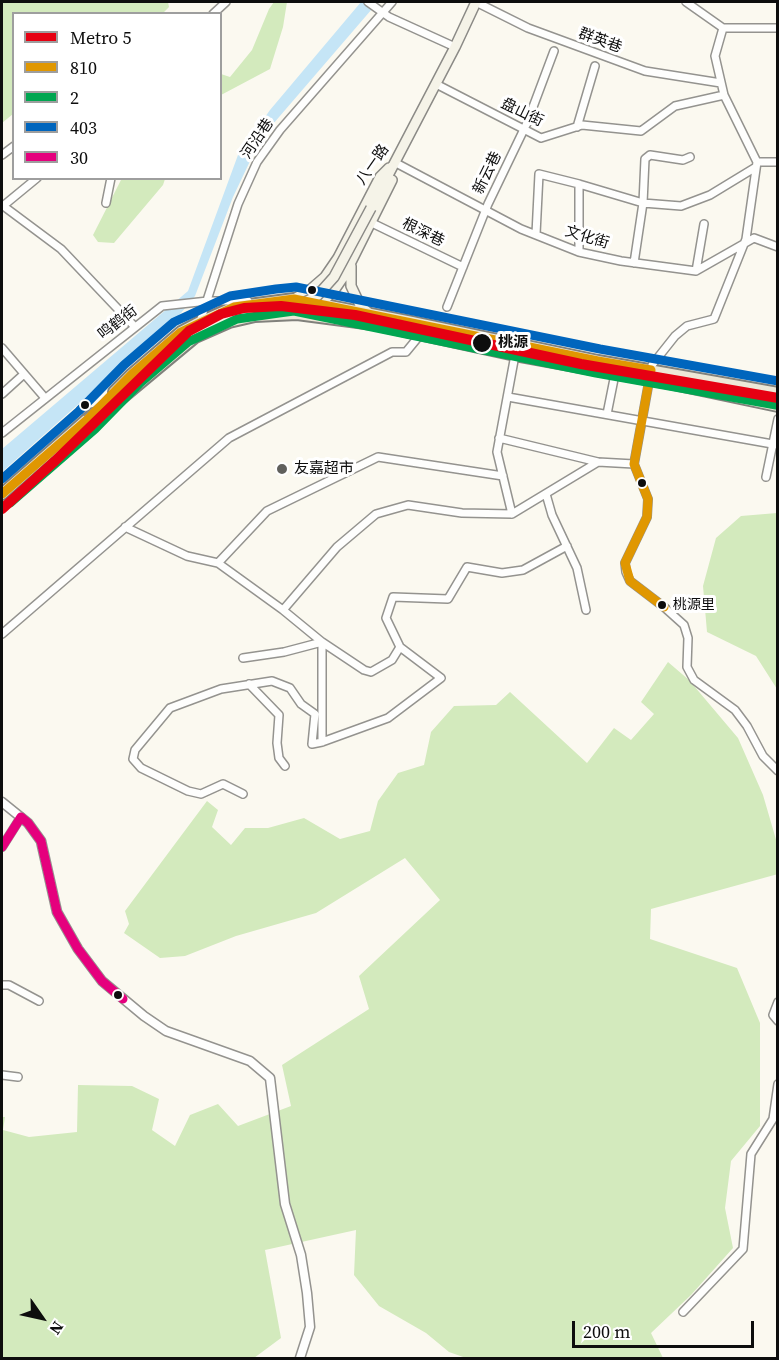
<!DOCTYPE html>
<html>
<head>
<meta charset="utf-8">
<style>
	body { margin:0 }
	#map { position:relative; width:779px; height:1360px; overflow:hidden; background:#fbf9f0; font-family:"Source Serif 4",serif }
	canvas { display:block }
	.frame { position:absolute; inset:0; border:3px solid #0d0d0d; pointer-events:none }
	.legend { position:absolute; left:12px; top:12px; width:210px; height:168px; box-sizing:border-box; background:#fff; border:2px solid #9e9e9e; margin:0; padding:8px 10px; list-style:none; font-size:18px; color:#0d0d0d }
	.legend li { display:flex; align-items:center; gap:12px; height:30px }
	.legend b { width:30px; border:2px solid #9e9e9e }
	.north { position:absolute; left:12px; top:1288px; width:60px; height:60px; -webkit-text-stroke:4px #fff; paint-order:stroke; rotate:124deg; font-size:16px; font-weight:700; line-height:24px; text-align:center; color:#0d0d0d }
	.north::after { content:''; display:block; margin:auto; width:21px; height:27px; background:#0d0d0d; clip-path:polygon(50% 0,100% 100%,50% 72%,0 100%) }
	.scale { position:absolute; left:572px; top:1321px; width:182px; height:27px; box-sizing:border-box; border:3px solid #0d0d0d; border-top:0; padding-left:8px; font-size:18px; line-height:21px; white-space:nowrap; color:#0d0d0d; -webkit-text-stroke:4px #fff; paint-order:stroke }
</style>
</head>
<body>
<div id="map">
<canvas width="779" height="1360"></canvas>
<div class="frame"></div>
<ul class="legend">
<li><b style="height:8px;background:#e60012"></b>Metro 5</li>
<li><b style="height:8px;background:#e09701"></b>810</li>
<li><b style="height:8px;background:#00a651"></b>2</li>
<li><b style="height:8px;background:#0065bd"></b>403</li>
<li><b style="height:8px;background:#e5007d"></b>30</li>
</ul>
<div class="north">N</div>
<div class="scale">200 m</div>
</div>
<script>
const ctx = document.querySelector('canvas').getContext('2d');
ctx.lineJoin = 'round';
function fill(path, color) { ctx.fillStyle = color; ctx.fill(path, 'evenodd'); }
const shape = rows => new Path2D(rows.map(r => 'M' + r).join(''));
function stroke(path, color, width, dash) { ctx.strokeStyle = color; ctx.lineWidth = width; ctx.lineCap = dash ? 'butt' : 'round'; ctx.setLineDash(dash || []); ctx.stroke(path); }
function label(font, color, halo, rows, align = 'center') {
  ctx.font = font + ' "Source Serif 4","Noto Sans SC",serif'; ctx.lineWidth = 6; ctx.setLineDash([]); ctx.textBaseline = 'middle'; ctx.strokeStyle = halo; ctx.fillStyle = color; for (const [text, x, y, turn = 0] of rows) {
    ctx.save(); ctx.translate(x, y); ctx.rotate((+turn || 0) * Math.PI / 180); ctx.textAlign = isNaN(turn) ? turn : align; if (halo) ctx.strokeText(text, 0, 0); ctx.fillText(text, 0, 0); ctx.restore();
  }
}
fill(shape([
	[2,2,168,2,169,7,162,14,14,14,13,114,2,123],
	[274,2,287,2,283,27,270,69,221,95,221,74,230,77,252,50,269,9],
	[122,178,165,179,163,185,114,243,98,242,93,235],
	[777,513,778,513,777,689,756,656,707,632,703,586,716,538,741,516],
	[668,662,689,680,738,738,763,795,777,843,778,874,651,909,650,939,737,968,760,1023,760,1126,731,1161,725,1208,733,1248,691,1295,651,1333,663,1358,466,1358,449,1352,426,1333,379,1306,354,1275,356,1230,265,1250,281,1338,254,1358,2,1358,2,1117,5,1117,3,1130,29,1137,77,1132,78,1085,132,1086,159,1099,152,1130,175,1146,190,1115,218,1104,238,1126,291,1106,282,1065,369,1009,359,976,440,900,405,858,316,913,236,936,185,956,160,958,124,933,129,924,125,911,207,801,218,810,212,827,231,845,245,828,268,828,304,818,340,839,370,831,378,801,398,773,424,765,431,732,454,706,496,705,510,692,587,763,614,728,631,740,654,714,641,702]
]), '#d3eabd');
fill(shape([
	[361,2,378,2,261,138,233,197,195,296,181,313,2,472,2,449,188,291,238,155,270,110]
]), '#c5e5f6');
const minor = shape([
	[368,2,389,17,455,47],
	[476,2,528,28,645,71,721,83],
	[686,2,723,28,778,28],
	[213,14,226,2],
	[436,84,541,138,582,125,641,131,675,106,724,95,715,56,723,28],
	[724,95,757,162,746,239,714,319,687,326,675,336,652,365,634,464,648,499,647,517,625,563,626,572,630,581,664,607,684,625,688,638,687,667,694,680,735,710,747,726,763,756,778,771],
	[577,127,595,66],
	[2,155,14,146],
	[757,162,778,162],
	[396,163,521,229,579,252,621,261,696,271,754,238,778,247],
	[579,184,579,252],
	[106,203,111,178],
	[2,205,61,249,135,327],
	[3,206,37,178],
	[372,223,463,267],
	[536,234,539,174,579,184,643,203,681,206,710,195,756,167],
	[634,263,643,203,645,159,650,155,683,160,690,157],
	[696,271,704,224],
	[447,307,488,204,527,123,554,51],
	[200,322,238,204,257,162,280,130,392,2],
	[2,348,45,398],
	[2,394,24,374],
	[508,397,778,445],
	[607,414,615,374],
	[2,433,162,306,208,301,248,301],
	[499,438,598,462],
	[766,477,778,419],
	[546,494,552,515,577,568,586,610],
	[512,514,598,462,634,464],
	[125,527,187,556,218,563,267,511,378,457,503,476],
	[218,563,283,610,322,642,364,670,371,672,392,660,400,647],
	[283,610,337,547,376,514,408,505,462,513,512,514,497,452,515,355],
	[2,634,229,438,392,352,406,352,420,335],
	[243,658,284,652,322,642,322,742,388,718,441,678,400,647,386,618,393,597,448,599,467,567,502,573,523,570,567,546],
	[249,684,279,715,277,743,279,758,285,766],
	[243,794,223,784,201,794,188,791,141,768,133,759,135,750,170,708,221,689,272,681,290,688,301,704,315,714,312,744,322,742],
	[2,847,21,817],
	[2,985,9,985,39,1001],
	[778,1002,773,1015,778,1021],
	[2,1075,18,1077],
	[683,1312,743,1249,751,1154,773,1119,778,1084]
]);
const tertiary = shape([
	[2,802,28,823,41,841,57,912,78,949,102,981,144,1016,166,1031,250,1061,270,1078,285,1204,301,1255,307,1293,310,1327,300,1358]
]);
const secondary = shape([
	[371,208,455,47,476,2],
	[351,266,351,286,360,305,370,314],
	[294,299,310,290,325,277,338,258,380,177,389,168],
	[298,313,321,304,335,289,344,276,392,180]
]);
const primary = shape([
	[114,392,132,374,181,332,200,322,234,307,294,299,412,322,598,361,778,393],
	[90,419,106,411,195,337,229,322,255,316,297,314,373,324,515,355,664,382,778,406],
	[2,494,93,414]
]);
stroke(minor, '#94938f', 10);
stroke(tertiary, '#94938f', 11);
stroke(secondary, '#8b8a86', 12);
stroke(primary, '#81817c', 14);
stroke(minor, '#fefefd', 7);
stroke(tertiary, '#fefefd', 8);
stroke(secondary, '#f5f3e8', 9);
stroke(primary, '#ede8d7', 10);
const secondaryBridge = shape([
	[87,420,139,375,175,346,200,329,221,320,239,314,281,308,301,304,317,296,334,277,371,208]
]);
stroke(secondaryBridge, '#8b8a86', 12, []);
stroke(secondaryBridge, '#f5f3e8', 9);
stroke(shape([
	[2,494,87,420,132,374,181,332,234,307,294,299,598,361,651,370,634,464,648,499,647,517,625,563,630,581,664,607]
]), '#e09701', 9);
stroke(shape([
	[10,503,95,429,140,383,188,342,237,319,279,313,294,311,596,373,776,405]
]), '#00a651', 9);
stroke(shape([
	[2,479,79,411,124,365,174,322,230,296,276,289,296,287,600,349,778,381]
]), '#0065bd', 9);
stroke(shape([
	[2,847,21,817,28,823,41,841,57,912,78,949,102,981,123,999]
]), '#e5007d', 9);
stroke(shape([
	[2,509,55,461,189,331,221,314,244,308,281,306,355,315,581,364,778,398]
]), '#e60012', 10);
for (const [x, y, r, color] of [
	[312,290,5,"#0d0d0d"],
	[482,343,10,"#0d0d0d"],
	[85,405,5,"#0d0d0d"],
	[282,469,6,"#60605c"],
	[642,483,5,"#0d0d0d"],
	[662,605,5,"#0d0d0d"],
	[118,995,5,"#0d0d0d"]
]) { const dot = new Path2D(); dot.arc(x, y, r, 0, 2 * Math.PI); ctx.fillStyle = color; ctx.fill(dot); stroke(dot, '#fff', 2); }
label('14px', '#0d0d0d', '#fff', [
	["桃源里",673,605]
], 'left');
label('15px', '#0d0d0d', '#fff', [
	["群英巷",600,41,20],
	["盘山街",522,113,26],
	["河沿巷",258,139,-56],
	["八一路",373,165,-55],
	["新云巷",488,173,-64],
	["根深巷",423,233,26],
	["文化街",587,238,17],
	["鸣鹤街",118,323,-38]
]);
label('bold 15px', '#0d0d0d', '#fff', [
	["桃源",498,343]
], 'left');
label('15px', '#0d0d0d', '#fff', [
	["友嘉超市",294,469]
], 'left');
</script>
</body>
</html>
